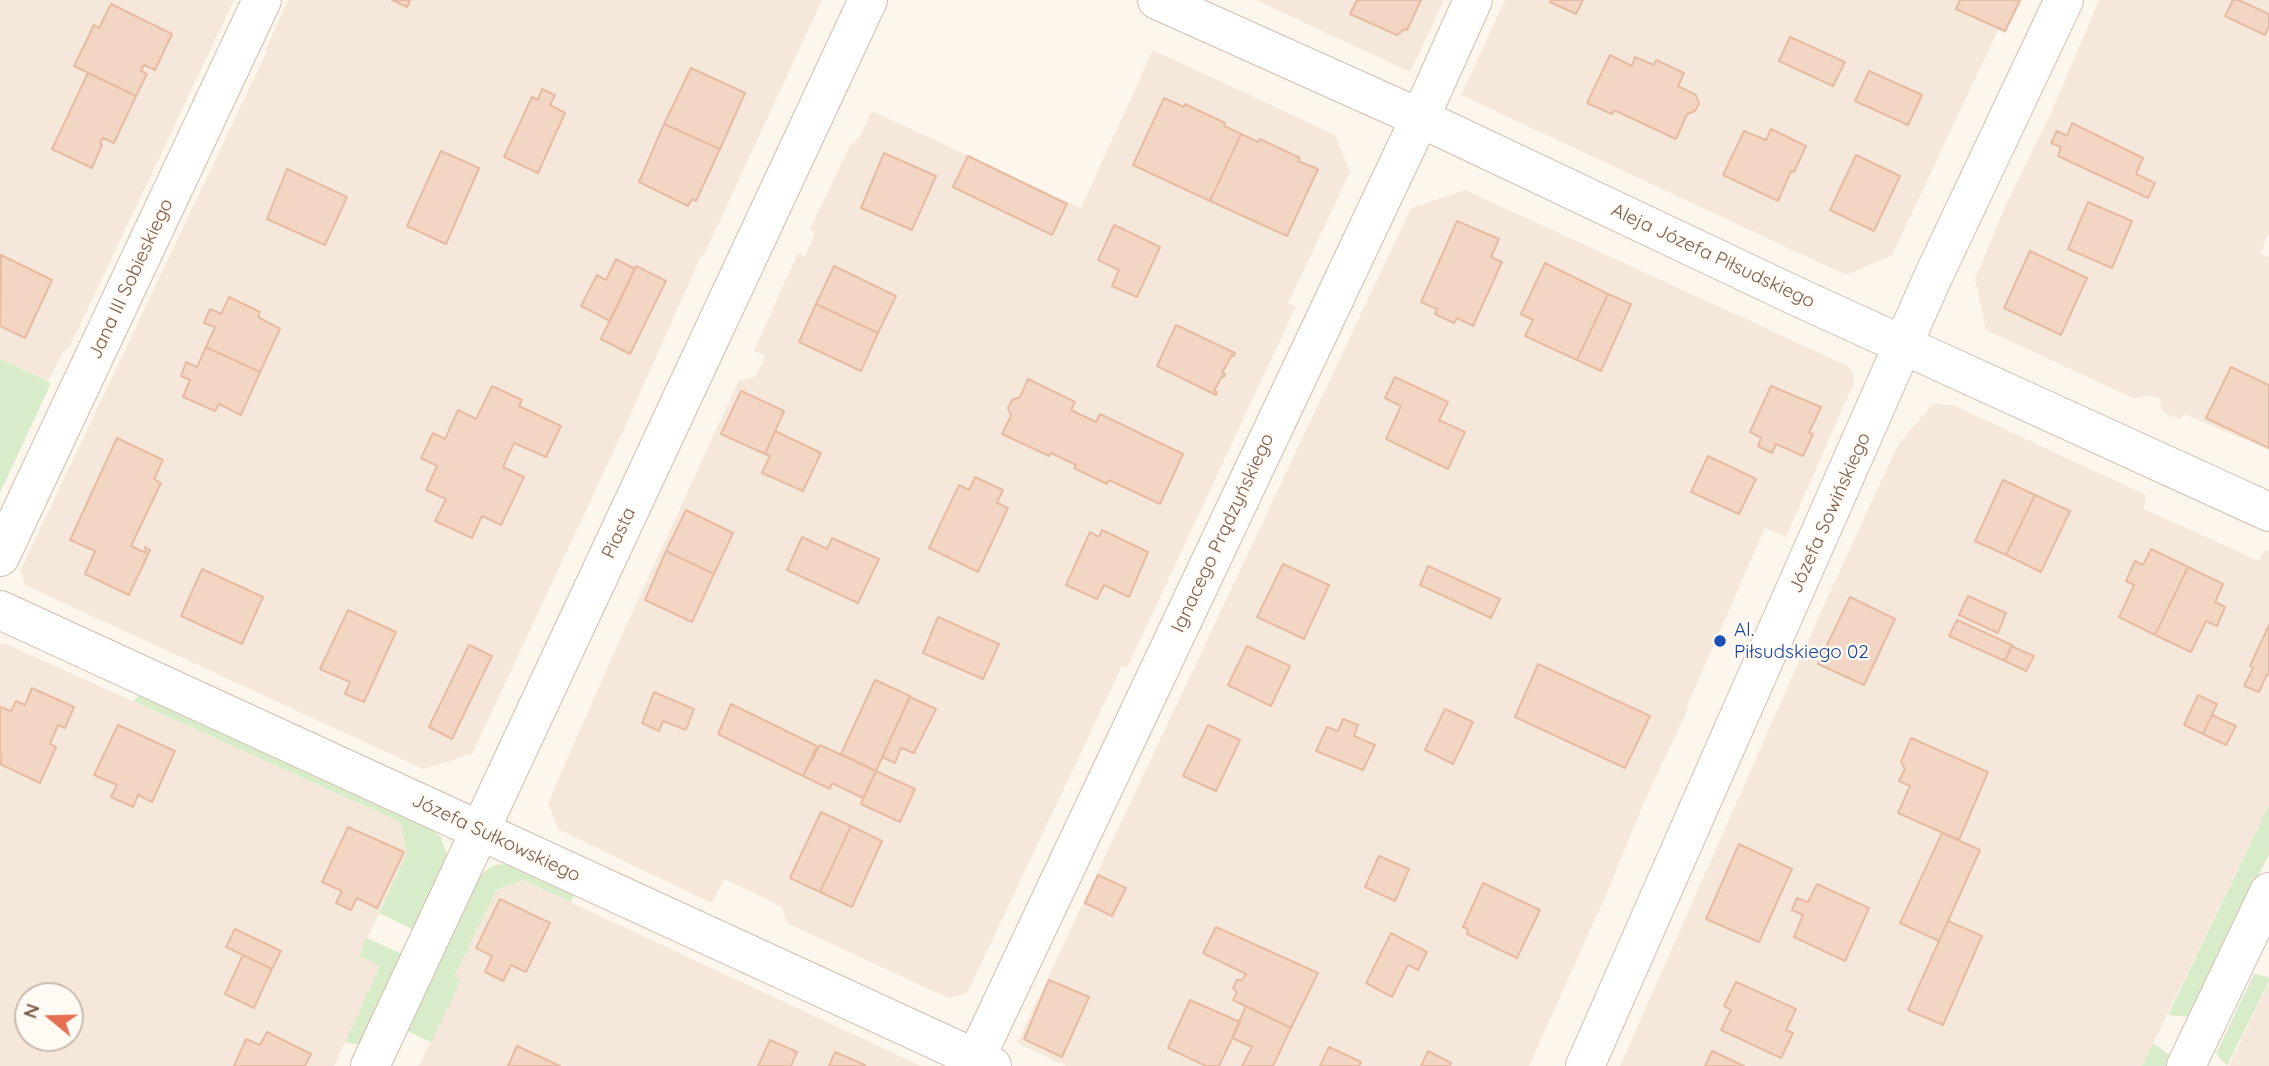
<!DOCTYPE html>
<html>
<head>
<meta charset="utf-8">
<style>
	body { margin:0 }
	#map { position:relative; width:2269px; height:1066px; overflow:hidden; background:#fdf6ec; font-family:Quicksand,sans-serif }
	canvas { display:block }
	.north { position:absolute; left:14px; top:982px; width:70px; height:70px; box-sizing:border-box; background:#fffaf3; border:2px solid #cabbb1; border-radius:50%; rotate:289deg; font-size:19px; font-weight:700; line-height:28px; text-align:center; color:#7a5c4d }
	.north::after { content:''; display:block; margin:auto; width:24px; height:32px; background:#e76f51; clip-path:polygon(50% 0,100% 100%,50% 72%,0 100%) }
</style>
</head>
<body>
<div id="map">
<canvas width="2269" height="1066"></canvas>
<div class="north">N</div>
</div>
<script>
const ctx = document.querySelector('canvas').getContext('2d');
ctx.lineJoin = 'round';
function fill(path, color) { ctx.fillStyle = color; ctx.fill(path, 'evenodd'); }
const shape = rows => new Path2D(rows.map(r => 'M' + r).join(''));
function stroke(path, color, width, dash) { ctx.strokeStyle = color; ctx.lineWidth = width; ctx.lineCap = dash ? 'butt' : 'round'; ctx.setLineDash(dash || []); ctx.stroke(path); }
function label(font, color, halo, rows, align = 'center') {
  ctx.font = font + ' Quicksand,sans-serif'; ctx.lineWidth = 5; ctx.setLineDash([]); ctx.textBaseline = 'middle'; ctx.strokeStyle = halo; ctx.fillStyle = color; for (const [text, x, y, turn = 0] of rows) {
    ctx.save(); ctx.translate(x, y); ctx.rotate((+turn || 0) * Math.PI / 180); ctx.textAlign = isNaN(turn) ? turn : align; if (halo) ctx.strokeText(text, 0, 0); ctx.fillText(text, 0, 0); ctx.restore();
  }
}
fill(shape([
	[0,0,234,0,70,346,63,352,48,381,0,359],
	[288,0,822,0,704,255,702,254,622,433,472,754,423,769,25,585,20,571,267,51,266,49],
	[1256,0,1444,0,1410,72],
	[1505,0,2022,0,2005,34,1998,30,1892,255,1846,275,1461,95],
	[2099,0,2269,0,2269,233,2260,253,2269,257,2269,450,2184,414,2180,420,2162,411,2160,398,2147,395,2135,399,1986,330,1975,279,2008,200,2051,113],
	[1153,50,1335,135,1350,172,1288,303,1296,306,1127,668,1122,666,967,993,948,998,787,923,782,907,725,879,711,903,558,829,548,803,617,646,739,380,755,377,766,356,754,351,798,253,805,256,815,233,810,229,850,146,860,136,872,111,1081,208],
	[1465,190,1850,367,1855,380,1786,537,1765,528,1686,708,1688,709,1645,800,1608,890,1529,1066,1066,1066,1017,1043,1411,208],
	[1933,404,1953,405,2146,495,2144,509,2259,561,2265,550,2269,552,2269,805,2142,1066,1620,1066,1820,614,1899,443],
	[4,643,400,822,407,853,359,956,380,966,334,1066,0,1066,0,645],
	[28,996,70,996,70,1038,28,1038],
	[523,880,921,1066,419,1066,459,982,455,975,495,890],
	[2269,982,2269,1066,2229,1066]
]), '#f5e8da');
fill(shape([
	[0,359,51,383,0,493],
	[140,695,431,829,441,837,447,856,414,930,379,913,407,853,400,822,133,701],
	[2269,805,2269,854,2191,1017,2168,1015],
	[501,864,510,865,575,893,571,902,523,880,496,890,455,975,460,982,431,1042,407,1031,478,877,492,866],
	[367,938,402,954,360,1045,345,1042,380,966,359,956],
	[2254,974,2269,977,2269,981,2227,1066,2216,1054],
	[2153,1043,2172,1057,2167,1066,2142,1066]
]), '#d8ecc9');
const building = shape([
	[392,0,410,0,407,7,392,0],
	[1357,0,1421,0,1407,30,1405,29,1397,35,1350,14,1357,0],
	[1551,0,1583,0,1576,14,1550,2,1551,0],
	[1960,0,2020,0,2005,31,1956,9,1960,0],
	[2233,0,2239,0,2269,14,2269,26,2265,35,2225,16,2233,0],
	[111,4,172,34,155,70,144,65,141,71,147,74,136,96,74,66,94,25,99,28,111,4],
	[1790,37,1845,62,1833,86,1779,61,1790,37],
	[1610,55,1632,66,1635,57,1654,65,1656,60,1684,73,1678,86,1696,95,1699,104,1695,111,1687,114,1676,139,1614,110,1612,114,1587,103,1610,55],
	[691,68,745,93,720,149,664,124,691,68],
	[1869,71,1922,95,1908,125,1855,101,1869,71],
	[88,73,136,96,114,143,103,138,100,143,102,145,92,168,52,149,88,73],
	[542,89,555,95,550,105,565,113,538,173,504,157,532,97,538,100,542,89],
	[1164,98,1184,107,1185,104,1225,123,1224,126,1241,134,1210,201,1133,165,1164,98],
	[2072,123,2143,158,2136,174,2155,183,2148,198,2058,156,2061,147,2051,143,2057,131,2067,136,2072,123],
	[664,124,720,149,696,201,692,199,688,206,639,182,664,124],
	[1771,129,1806,146,1794,172,1791,171,1778,201,1723,175,1744,131,1766,140,1771,129],
	[1241,134,1258,142,1260,139,1300,158,1298,161,1318,169,1287,236,1210,201,1241,134],
	[441,151,479,168,446,244,407,226,441,151],
	[884,153,936,176,912,230,861,208,884,153],
	[1856,155,1900,176,1874,231,1830,210,1856,155],
	[968,156,1067,204,1052,235,953,187,968,156],
	[287,169,347,197,325,245,267,219,287,169],
	[2088,202,2132,221,2112,268,2068,249,2088,202],
	[1457,221,1499,239,1491,257,1502,262,1473,326,1457,318,1454,323,1435,314,1437,309,1421,302,1457,221],
	[1114,225,1160,247,1137,297,1112,286,1119,270,1098,260,1114,225],
	[2030,251,2087,278,2061,335,2004,308,2030,251],
	[1,255,52,280,25,338,0,326,1,255],
	[616,259,635,269,610,321,581,306,597,275,606,280,616,259],
	[1545,263,1608,294,1577,360,1525,336,1533,320,1521,314,1545,263],
	[636,266,666,281,630,354,601,339,636,266],
	[834,266,896,296,878,333,816,304,834,266],
	[1608,294,1631,304,1601,371,1577,360,1608,294],
	[229,297,260,312,258,317,280,329,260,372,206,347,215,327,204,323,210,309,221,314,229,297],
	[816,304,878,333,861,371,799,342,816,304],
	[1176,325,1235,353,1234,356,1232,355,1222,373,1225,374,1224,377,1222,376,1214,391,1217,392,1216,395,1157,366,1176,325],
	[206,347,260,372,241,415,219,404,215,411,183,397,190,380,181,376,186,362,197,367,206,347],
	[2231,367,2269,385,2269,448,2206,418,2231,367],
	[1395,377,1448,402,1439,420,1465,432,1448,469,1386,439,1401,406,1385,398,1395,377],
	[1028,379,1075,402,1071,410,1096,422,1100,414,1183,454,1160,504,1109,480,1107,484,1074,468,1076,465,1051,453,1049,456,1002,434,1011,416,1008,408,1012,400,1020,397,1028,379],
	[492,386,522,400,519,406,561,426,546,457,514,443,503,467,524,477,501,525,482,516,472,538,435,521,446,499,426,490,437,466,421,458,433,433,445,439,458,410,476,419,492,386],
	[1771,386,1821,407,1809,433,1813,434,1803,456,1776,444,1772,453,1758,446,1761,438,1750,432,1771,386],
	[741,391,784,411,765,454,721,434,741,391],
	[775,431,821,453,803,491,762,473,770,456,765,454,775,431],
	[117,438,163,460,154,479,161,483,131,546,146,553,145,547,150,550,129,595,85,574,95,551,70,540,117,438],
	[1708,456,1756,479,1739,514,1691,492,1708,456],
	[975,477,1003,490,997,503,1008,508,978,572,929,548,959,485,969,490,975,477],
	[2003,480,2035,495,2006,555,1975,541,2003,480],
	[2035,495,2070,511,2041,572,2006,555,2035,495],
	[686,510,733,533,714,574,666,551,686,510],
	[1102,530,1148,552,1129,597,1104,585,1097,599,1066,585,1090,532,1099,537,1102,530],
	[802,537,827,549,832,538,879,559,858,603,787,570,802,537],
	[2151,549,2188,567,2155,635,2119,617,2134,585,2126,581,2135,561,2143,565,2151,549],
	[666,551,714,574,692,622,645,600,666,551],
	[1283,564,1329,585,1304,639,1257,617,1283,564],
	[1428,566,1500,599,1491,618,1420,585,1428,566],
	[2188,567,2223,584,2215,602,2225,607,2217,626,2206,621,2191,652,2155,635,2188,567],
	[202,569,263,597,242,644,181,616,202,569],
	[1968,596,2006,613,1998,633,1959,615,1968,596],
	[1850,597,1895,619,1864,685,1818,664,1850,597],
	[348,610,396,632,364,702,345,694,350,682,320,669,348,610],
	[938,617,999,644,983,679,923,653,938,617],
	[1957,620,2012,645,2005,661,1949,636,1957,620],
	[2269,625,2269,675,2267,674,2259,692,2244,686,2253,668,2250,666,2269,625],
	[469,645,492,656,452,739,429,727,469,645],
	[1247,646,1290,666,1271,706,1228,685,1247,646],
	[2011,646,2034,656,2026,671,2005,661,2011,646],
	[1538,664,1650,716,1625,768,1515,717,1538,664],
	[875,680,910,696,876,771,841,754,875,680],
	[32,688,74,707,65,728,58,725,50,744,56,747,40,783,0,764,2,755,0,755,0,707,11,711,16,701,25,705,32,688],
	[654,692,694,709,686,730,663,721,659,731,642,723,654,692],
	[2198,695,2217,704,2203,734,2184,725,2198,695],
	[910,697,936,709,914,753,901,748,895,763,882,757,910,697],
	[731,704,817,746,803,776,718,734,731,704],
	[1445,709,1473,722,1453,764,1425,750,1445,709],
	[2212,715,2236,726,2226,745,2203,734,2212,715],
	[1343,719,1358,725,1354,736,1375,745,1363,770,1316,751,1327,727,1338,731,1343,719],
	[118,725,175,751,152,802,138,795,133,807,111,797,117,785,94,775,118,725],
	[1208,725,1240,740,1216,791,1183,776,1208,725],
	[1911,738,1988,772,1959,840,1898,813,1910,786,1899,781,1905,769,1901,762,1911,738],
	[820,745,876,771,863,798,832,783,830,789,803,776,820,745],
	[876,771,915,789,900,822,861,804,876,771],
	[821,812,851,826,820,892,790,878,821,812],
	[851,826,882,841,852,907,820,892,851,826],
	[348,827,404,852,377,908,357,898,351,910,336,903,342,891,322,882,348,827],
	[1942,833,1980,850,1939,941,1900,923,1942,833],
	[1739,844,1792,869,1759,942,1706,919,1739,844],
	[1379,856,1409,869,1395,901,1365,887,1379,856],
	[1098,875,1126,888,1112,916,1085,903,1098,875],
	[1483,883,1540,910,1517,958,1467,934,1468,929,1463,927,1483,883],
	[1817,884,1869,908,1845,961,1794,937,1803,915,1792,910,1797,898,1808,902,1817,884],
	[500,899,550,923,526,972,511,965,503,981,485,972,492,956,476,948,500,899],
	[1948,921,1982,936,1943,1025,1908,1010,1948,921],
	[1216,927,1318,973,1291,1028,1233,1000,1237,992,1233,988,1237,980,1242,980,1246,974,1203,953,1216,927],
	[235,929,281,951,272,969,226,947,235,929],
	[1391,933,1427,952,1418,970,1408,965,1392,997,1366,983,1391,933],
	[243,955,272,969,254,1008,225,994,243,955],
	[1049,980,1089,997,1062,1057,1024,1039,1049,980],
	[1736,982,1796,1009,1786,1030,1793,1033,1781,1058,1721,1030,1731,1010,1724,1006,1736,982],
	[1190,1000,1240,1022,1219,1066,1206,1066,1168,1048,1190,1000],
	[1246,1006,1291,1028,1273,1066,1242,1066,1252,1047,1232,1038,1246,1006],
	[267,1032,311,1054,305,1066,234,1066,246,1039,260,1045,267,1032],
	[770,1040,797,1052,791,1066,758,1066,770,1040],
	[517,1046,560,1066,508,1066,517,1046],
	[1329,1047,1361,1062,1359,1066,1320,1066,1329,1047],
	[1428,1051,1451,1063,1450,1066,1421,1066,1428,1051],
	[1712,1051,1744,1066,1705,1066,1712,1051],
	[835,1052,865,1065,865,1066,829,1066,835,1052]
]);
fill(building, '#f3d5c3');
stroke(building, '#e6bba3', 2);
const minor = shape([
	[1157,0,1420,118,1800,298,2269,512],
	[0,557,262,0],
	[0,610,992,1066],
	[370,1066,868,0],
	[972,1066,1420,118,1473,0],
	[1585,1066,1932,279,2064,0],
	[2186,1066,2269,892]
]);
stroke(minor, '#d1beb0', 40);
stroke(minor, '#fff', 38);
for (const [x, y, r, color] of [
	[1720,641,7,"#1a4fb4"]
]) { const dot = new Path2D(); dot.arc(x, y, r, 0, 2 * Math.PI); ctx.fillStyle = color; ctx.fill(dot); stroke(dot, '#fffaf3', 2.5); }
label('19px', '#7a5c4d', '#fffaf3', [
	["Aleja Józefa Piłsudskiego",1713,256,25],
	["Jana III Sobieskiego",131,279,-65],
	["Józefa Sowińskiego",1830,513,-66],
	["Piasta",619,533,-65],
	["Ignacego Prądzyńskiego",1223,533,-65],
	["Józefa Sułkowskiego",496,838,25]
]);
label('19px', '#164399', '#fffaf3', [
	["Al.",1734,630],
	["Piłsudskiego 02",1734,652]
], 'left');
</script>
</body>
</html>
